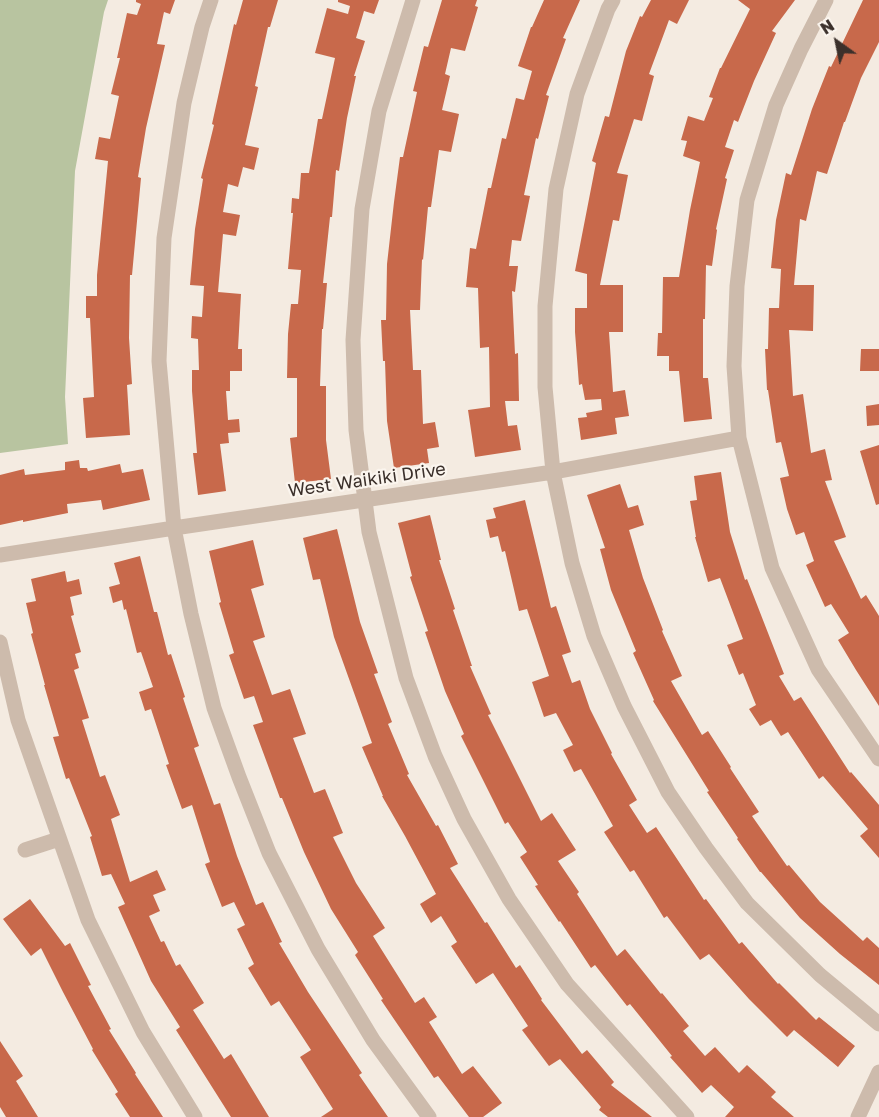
<!DOCTYPE html>
<html>
<head>
<meta charset="utf-8">
<style>
	body { margin:0 }
	#map { position:relative; width:879px; height:1117px; overflow:hidden; background:#f4ebe1; font-family:"Golos Text",sans-serif }
	canvas { display:block }
	.north { position:absolute; left:807px; top:12px; width:60px; height:60px; -webkit-text-stroke:4px #fbf5ee; paint-order:stroke; rotate:327deg; font-size:16px; font-weight:700; line-height:24px; text-align:center; color:#3b302b }
	.north::after { content:''; display:block; margin:auto; width:21px; height:27px; background:#3b302b; clip-path:polygon(50% 0,100% 100%,50% 72%,0 100%) }
</style>
</head>
<body>
<div id="map">
<canvas width="879" height="1117"></canvas>
<div class="north">N</div>
</div>
<script>
const ctx = document.querySelector('canvas').getContext('2d');
ctx.lineJoin = 'round';
function fill(path, color) { ctx.fillStyle = color; ctx.fill(path, 'evenodd'); }
const shape = rows => new Path2D(rows.map(r => 'M' + r).join(''));
function stroke(path, color, width, dash) { ctx.strokeStyle = color; ctx.lineWidth = width; ctx.lineCap = dash ? 'butt' : 'round'; ctx.setLineDash(dash || []); ctx.stroke(path); }
function label(font, color, halo, rows, align = 'center') {
  ctx.font = font + ' "Golos Text",sans-serif'; ctx.lineWidth = 4.5; ctx.setLineDash([]); ctx.textBaseline = 'middle'; ctx.strokeStyle = halo; ctx.fillStyle = color; for (const [text, x, y, turn = 0] of rows) {
    ctx.save(); ctx.translate(x, y); ctx.rotate((+turn || 0) * Math.PI / 180); ctx.textAlign = isNaN(turn) ? turn : align; if (halo) ctx.strokeText(text, 0, 0); ctx.fillText(text, 0, 0); ctx.restore();
  }
}
fill(shape([
	[0,0,108,0,104,12,75,171,65,397,68,444,0,453]
]), '#b8c4a0');
fill(shape([
	[136,0,175,0,170,14,164,12,157,44,165,45,146,128,138,177,141,178,132,275,130,275,129,338,132,384,127,385,130,435,86,438,83,398,94,397,90,318,86,318,86,296,97,296,97,275,108,161,95,159,99,137,110,139,119,96,111,94,120,58,117,58,127,13,137,15,141,4,136,2],
	[243,0,278,0,270,27,268,27,255,86,258,87,245,145,259,148,254,170,243,167,238,187,228,184,223,212,240,215,236,236,223,234,218,292,241,294,238,349,242,349,242,371,230,371,230,391,226,391,228,420,239,419,240,432,228,433,229,443,220,444,226,491,198,495,193,453,197,453,192,391,192,370,199,370,198,339,191,338,192,316,202,317,204,286,190,285,195,229,203,179,201,178,214,125,212,124,234,24,236,25],
	[338,0,379,0,374,14,364,11,356,38,365,41,354,76,356,76,347,118,339,171,336,170,332,217,330,217,323,283,327,283,323,329,322,329,320,386,326,386,326,440,331,479,295,483,290,438,297,437,297,378,287,378,288,334,291,304,298,304,301,270,288,269,293,213,291,213,292,198,299,199,301,173,309,173,318,119,322,119,335,58,315,53,327,8,348,14,350,6,338,2],
	[442,0,477,0,475,6,478,7,465,51,451,48,445,74,450,76,442,110,459,114,451,152,439,150,431,207,428,207,423,260,422,259,420,310,410,310,413,370,421,370,423,424,435,422,439,447,427,449,429,463,394,468,387,421,385,361,383,361,381,320,386,320,387,264,394,202,400,157,403,157,417,92,413,91,424,46,428,47],
	[544,0,580,0,563,38,566,39,546,95,549,96,538,139,536,138,524,195,530,196,521,241,512,240,509,266,518,266,515,292,512,291,515,354,518,353,519,401,505,401,508,426,517,425,521,450,475,457,468,410,490,407,489,347,480,348,478,288,466,287,470,248,476,249,488,188,491,188,502,138,506,139,516,98,524,100,532,71,518,66,531,27,532,27],
	[651,0,689,0,677,24,669,20,649,74,654,76,642,121,634,119,617,173,628,175,619,221,613,220,600,285,623,285,623,332,609,332,613,392,625,390,629,416,615,418,617,434,581,440,578,418,587,417,586,413,602,410,601,399,585,400,582,384,579,385,575,332,575,308,587,308,587,274,575,271,596,163,592,161,605,116,609,117,626,51,640,16,642,17],
	[738,0,795,0,772,31,776,33,754,81,738,122,734,120,725,147,734,150,725,178,727,179,716,229,717,230,712,266,706,265,705,319,703,319,703,378,708,378,712,419,684,422,679,371,669,371,669,356,657,356,658,333,662,333,663,277,679,277,690,210,700,162,683,156,687,141,681,140,688,116,704,121,713,98,709,97,720,68,721,68,750,9],
	[863,0,879,0,879,42,861,78,845,122,844,122,827,174,817,171,806,221,800,219,794,285,814,285,813,331,789,330,793,396,803,394,811,453,825,449,832,480,825,481,846,537,834,541,861,599,866,595,879,616,879,706,856,670,838,640,849,633,831,604,825,607,806,565,814,561,804,532,796,535,787,509,780,478,789,476,781,442,776,443,768,390,767,390,765,349,768,349,769,308,779,308,781,269,771,268,776,220,786,173,791,175,812,109,829,66,831,67],
	[861,349,879,349,879,371,860,371],
	[879,404,879,425,867,426,866,406],
	[879,445,879,504,876,505,860,451],
	[79,460,80,468,87,468,88,471,120,464,122,473,143,469,150,500,103,510,101,500,67,504,68,513,23,522,23,520,0,525,0,475,24,469,25,475,65,470,65,462],
	[721,472,730,532,745,580,747,579,784,674,779,676,794,701,801,697,850,773,851,772,879,805,879,858,860,836,868,829,823,776,819,779,788,732,781,736,771,720,760,726,749,709,756,705,743,673,739,675,727,645,743,639,720,578,708,582,695,537,696,537,690,501,697,500,694,476],
	[620,484,628,508,638,505,644,525,629,530,643,578,663,630,662,631,682,676,671,681,702,735,708,731,731,767,730,768,759,812,752,816,787,866,789,865,820,902,863,941,867,937,879,948,879,985,840,954,800,918,761,872,760,872,737,839,738,838,707,792,709,791,653,701,654,700,633,653,636,651,611,590,600,549,605,548,587,495],
	[525,500,551,608,556,606,571,652,562,655,572,683,580,680,590,709,612,753,611,754,637,800,629,805,647,833,656,827,704,900,706,899,739,944,742,942,778,984,779,983,816,1020,819,1017,855,1046,838,1067,794,1030,787,1037,749,999,709,954,700,960,667,916,664,918,634,870,630,872,604,832,613,826,581,769,574,772,563,750,573,745,556,713,544,717,532,682,549,676,527,609,519,611,505,551,502,552,498,536,490,538,486,520,496,518,493,508],
	[430,515,441,560,439,560,455,609,453,610,472,666,470,666,491,714,488,715,541,821,552,813,576,850,558,861,579,892,577,894,617,956,625,949,661,994,662,993,689,1026,683,1031,705,1056,715,1047,739,1073,747,1065,776,1092,771,1097,794,1117,725,1117,734,1107,711,1085,702,1093,670,1057,672,1056,630,1004,627,1006,595,965,591,968,560,921,559,922,535,886,538,885,520,857,527,852,508,822,505,824,461,736,464,734,445,691,425,632,428,631,410,577,412,576,398,523],
	[337,529,360,622,378,673,374,674,392,722,388,724,409,774,407,775,436,826,438,825,458,864,450,868,485,923,487,922,516,968,520,965,542,999,541,1000,582,1054,587,1050,614,1082,611,1085,652,1117,608,1117,599,1110,601,1107,560,1059,549,1066,522,1030,528,1026,493,973,476,984,451,946,457,942,441,916,431,923,420,904,436,894,405,836,382,796,383,796,362,747,372,743,334,637,320,579,313,580,303,538],
	[253,540,264,585,251,589,265,637,253,641,272,695,290,689,306,734,293,738,314,793,325,789,343,833,333,837,356,883,385,928,373,936,415,1003,424,997,437,1017,429,1022,462,1074,473,1066,502,1103,483,1117,469,1117,438,1076,434,1078,381,1000,383,999,355,955,358,952,331,909,304,852,282,798,280,798,253,725,263,722,254,696,244,699,229,655,234,653,219,603,221,602,209,551],
	[140,556,154,612,157,612,168,655,171,654,185,697,183,698,199,746,194,748,214,805,220,803,237,856,256,905,263,902,282,942,279,943,308,992,362,1073,359,1075,388,1117,321,1117,333,1109,300,1057,311,1050,279,1001,271,1006,248,968,254,964,237,929,245,925,234,902,222,907,205,864,210,862,192,805,182,809,166,765,169,764,151,709,145,711,139,692,153,687,141,652,137,653,126,609,124,610,122,600,113,603,109,587,120,584,114,563],
	[65,571,67,582,79,579,82,594,70,597,74,615,71,616,81,652,75,654,79,668,74,670,89,718,82,720,100,777,105,775,120,815,111,819,130,882,157,870,166,890,153,895,160,911,149,916,161,942,164,941,176,966,180,964,204,1003,193,1010,224,1059,231,1054,269,1117,231,1117,176,1030,180,1027,151,981,118,907,125,904,111,874,102,876,90,837,92,836,69,778,66,779,53,737,59,736,44,685,45,685,31,634,33,633,26,603,36,601,31,579],
	[30,899,65,946,70,943,91,985,88,986,111,1029,109,1030,136,1073,135,1074,163,1117,130,1117,115,1094,118,1092,92,1050,93,1049,63,992,41,948,31,956,3,919],
	[0,1041,23,1076,16,1081,38,1117,6,1117,0,1107]
]), '#c8694b');
stroke(shape([
	[211,0,202,27,184,103,164,238,159,361,174,528,191,614,214,708,239,777,269,853,318,949,373,1040,429,1117],
	[413,0,379,111,362,209,353,340,356,430,369,532,406,678,435,756,464,819,509,899,567,984,687,1117],
	[613,0,608,9,577,94,556,189,545,306,545,387,553,472,572,563,594,636,624,706,668,792,706,848,747,903,820,975,879,1024],
	[826,0,801,49,776,105,747,200,737,286,734,366,739,438,772,568,818,669,879,759],
	[0,555,174,528,553,472,739,438],
	[0,642,18,720,88,920,143,1032,195,1117],
	[25,850,59,839]
]), '#cdbbac', 15);
stroke(shape([
	[858,1117,879,1072]
]), '#cdbbac', 15);
label('18px', '#3b302b', '#fbf5ee', [
	["West Waikiki Drive",367,480,-8]
]);
</script>
</body>
</html>
